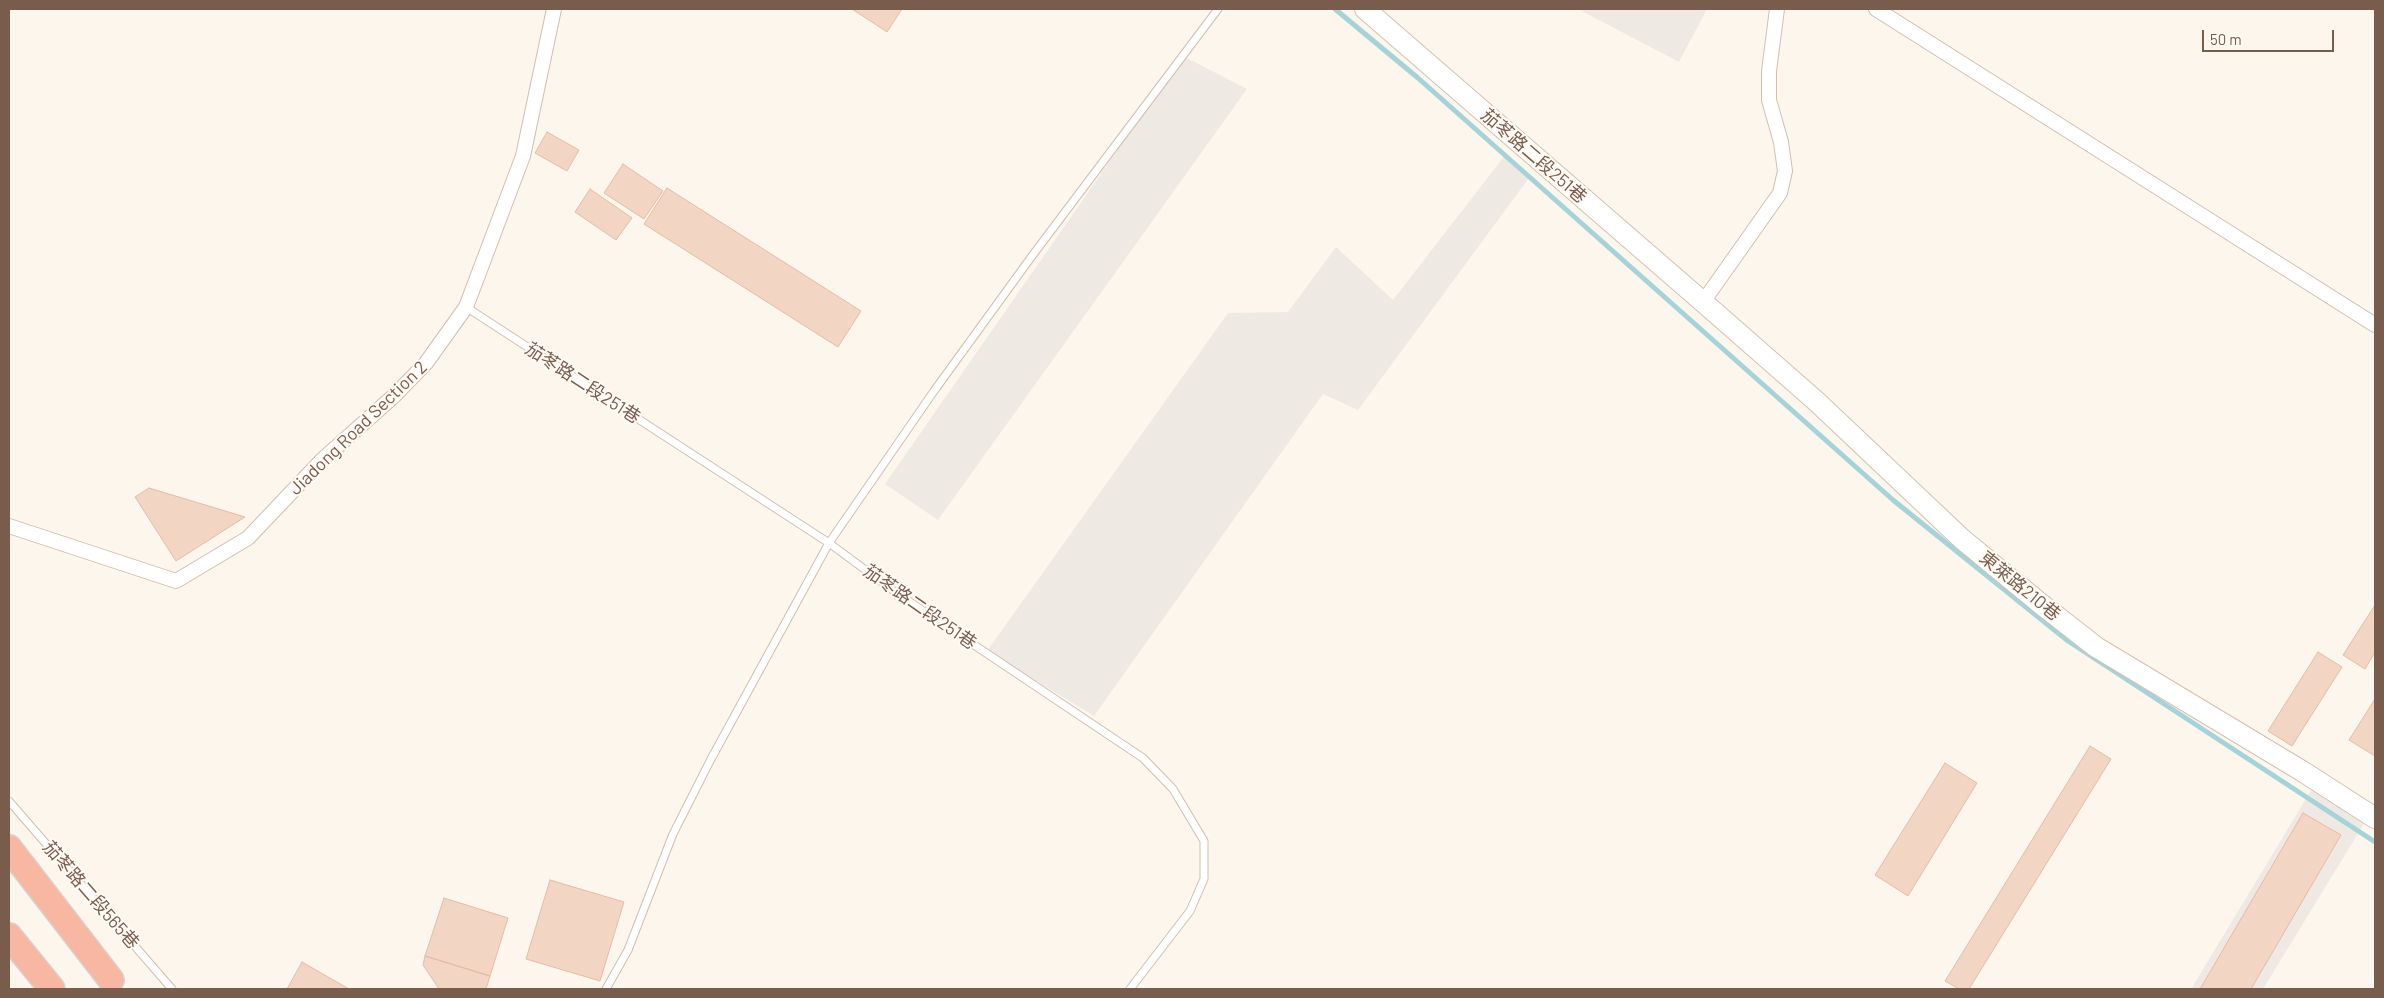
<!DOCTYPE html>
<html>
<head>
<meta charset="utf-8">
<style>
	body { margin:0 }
	#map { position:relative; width:2384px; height:998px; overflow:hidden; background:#fdf6ec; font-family:Barlow,sans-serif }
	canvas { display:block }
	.frame { position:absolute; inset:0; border:10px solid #7a5c4d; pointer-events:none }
	.scale { position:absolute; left:2202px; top:30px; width:132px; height:22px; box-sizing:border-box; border:2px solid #7a5c4d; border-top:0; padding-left:6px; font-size:15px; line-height:18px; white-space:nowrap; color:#7a5c4d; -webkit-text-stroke:4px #fffaf3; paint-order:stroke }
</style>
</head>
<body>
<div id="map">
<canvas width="2384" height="998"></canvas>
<div class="frame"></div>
<div class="scale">50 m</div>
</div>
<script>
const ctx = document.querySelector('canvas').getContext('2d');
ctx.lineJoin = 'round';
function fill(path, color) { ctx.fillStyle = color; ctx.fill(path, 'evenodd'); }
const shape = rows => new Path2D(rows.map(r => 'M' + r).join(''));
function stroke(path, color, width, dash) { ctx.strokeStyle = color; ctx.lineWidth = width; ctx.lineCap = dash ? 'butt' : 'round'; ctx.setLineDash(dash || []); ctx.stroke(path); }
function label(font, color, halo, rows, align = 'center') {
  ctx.font = font + ' Barlow,"Noto Sans TC",sans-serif'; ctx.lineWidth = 4; ctx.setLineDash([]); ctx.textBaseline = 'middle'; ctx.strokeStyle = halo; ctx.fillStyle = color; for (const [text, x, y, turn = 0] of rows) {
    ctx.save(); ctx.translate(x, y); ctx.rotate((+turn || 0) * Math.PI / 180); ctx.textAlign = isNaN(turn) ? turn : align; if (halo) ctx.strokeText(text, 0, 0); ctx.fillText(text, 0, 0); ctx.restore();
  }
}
fill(shape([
	[1578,9,1707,9,1679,62],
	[1183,56,1247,89,938,520,885,484],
	[1506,154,1529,178,1358,410,1323,394,1094,716,987,651,1228,313,1288,312,1336,247,1393,300],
	[2312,789,2365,822,2263,989,2191,989]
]), '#efe9e4');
stroke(shape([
	[1335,9,1418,78,1893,500,2068,641,2375,842]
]), '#a5d3da', 5);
const building = shape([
	[852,9,902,9,887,32,852,9],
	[547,132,579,150,567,171,535,153,547,132],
	[623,164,663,191,644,219,604,193,623,164],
	[667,188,861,311,838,347,644,224,667,188],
	[590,189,632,218,616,240,575,212,590,189],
	[149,488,245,517,176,561,135,497,149,488],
	[2375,605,2375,652,2365,669,2343,655,2375,605],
	[2318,652,2342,667,2292,746,2268,731,2318,652],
	[2375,699,2375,756,2349,740,2375,699],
	[2090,746,2111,759,1969,989,1959,989,1945,981,2090,746],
	[1945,763,1977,783,1908,896,1875,875,1945,763],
	[2303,813,2341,835,2251,989,2200,989,2303,813],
	[550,880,624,902,600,981,526,959,550,880],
	[444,898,508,918,490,976,425,956,444,898],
	[425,956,490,976,486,989,439,989,423,965,425,956],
	[302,962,349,989,287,989,302,962]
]);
fill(building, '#f3d5c3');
stroke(building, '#e6bba3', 1);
const lane = shape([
	[466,307,829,543,898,594,1143,758,1173,789,1204,841,1204,879,1190,911,1130,989],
	[9,801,172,989],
	[606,989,628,950,673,834,711,759,829,543,934,391,1032,256,1218,9]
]);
const street = shape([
	[1876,9,2375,325],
	[1703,302,1780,193,1785,171,1781,142,1769,100,1769,71,1777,9],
	[9,526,176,581,248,538,322,460,395,395,426,363,466,307,523,156,554,9]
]);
const secondary = shape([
	[1365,9,1703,302,1816,401,1962,539,2041,604,2096,647,2302,771,2375,818]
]);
const highway = shape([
	[9,848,111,980],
	[9,936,52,989]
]);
stroke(lane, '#d1beb0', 9);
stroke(street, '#d1beb0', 16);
stroke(secondary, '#d6c0b0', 22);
stroke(highway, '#dad1cd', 28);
stroke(lane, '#fff', 7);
stroke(street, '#fff', 14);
stroke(secondary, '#fff', 20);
stroke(highway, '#f7b7a3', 25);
label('18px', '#7a5c4d', '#fffaf3', [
	["茄苳路二段251巷",1534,156,41],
	["茄苳路二段251巷",583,383,33],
	["Jiadong Road Section 2",358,428,-44],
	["東萊路210巷",2020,586,39],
	["茄苳路二段251巷",920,607,35],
	["茄苳路二段565巷",91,895,49]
]);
</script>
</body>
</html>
